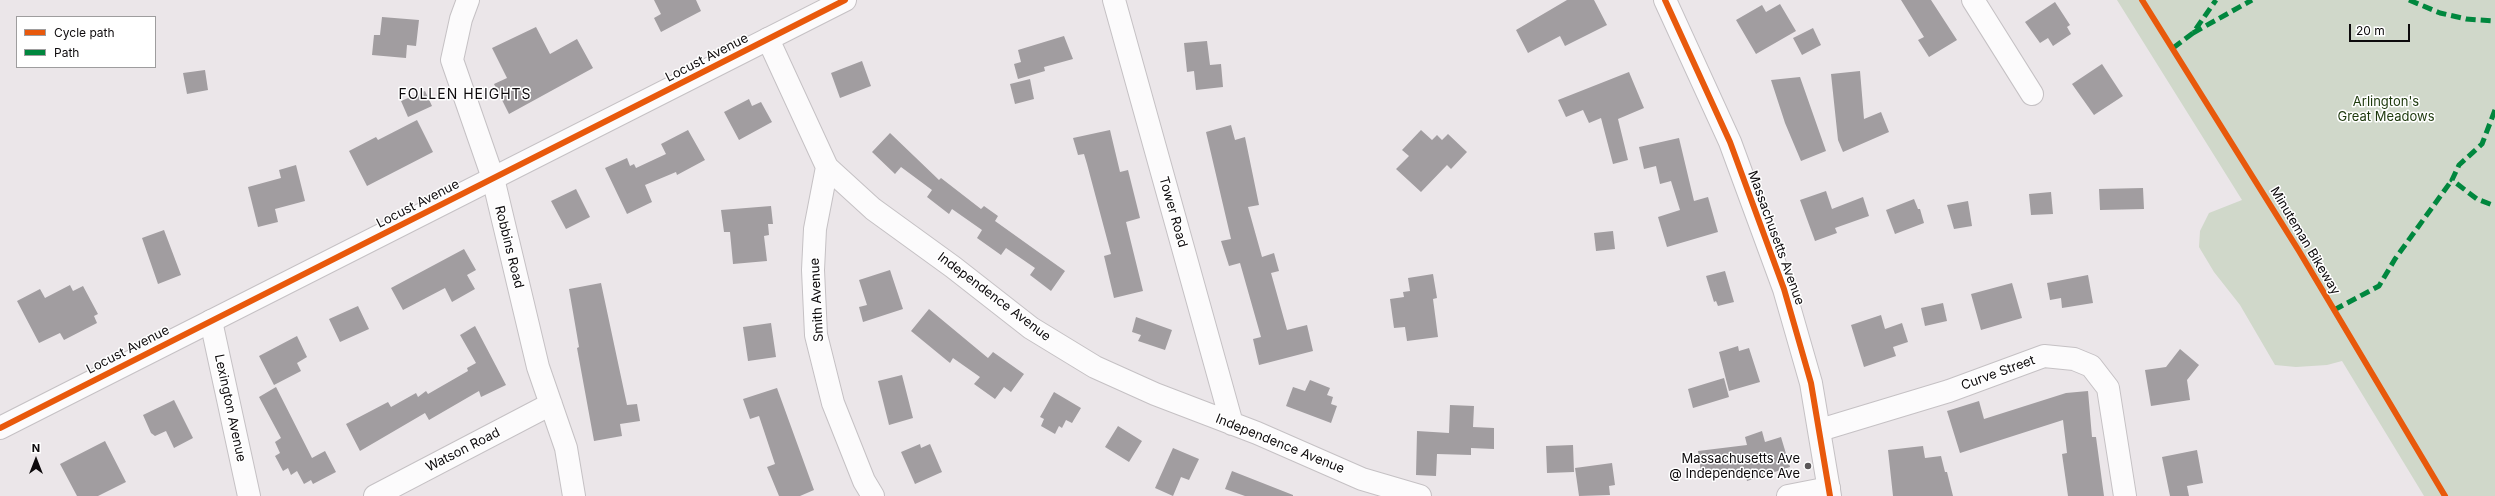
<!DOCTYPE html>
<html>
<head>
<meta charset="utf-8">
<style>
	body { margin:0 }
	#map { position:relative; width:2495px; height:496px; overflow:hidden; background:#ebe6e9; font-family:Inter,sans-serif }
	canvas { display:block }
	.legend { position:absolute; left:16px; top:16px; width:140px; height:52px; box-sizing:border-box; background:#fff; border:1px solid #9e9d9e; margin:0; padding:5px 7px; list-style:none; font-size:12px; color:#0d0a0c }
	.legend li { display:flex; align-items:center; gap:8px; height:20px }
	.legend b { width:20px; border:1px solid #9e9d9e }
	.north { position:absolute; left:16px; top:440px; width:40px; height:40px; -webkit-text-stroke:3px #fff; paint-order:stroke; rotate:0deg; font-size:11px; font-weight:700; line-height:16px; text-align:center; color:#0d0a0c }
	.north::after { content:''; display:block; margin:auto; width:14px; height:18px; background:#0d0a0c; clip-path:polygon(50% 0,100% 100%,50% 72%,0 100%) }
	.scale { position:absolute; left:2349px; top:24px; width:61px; height:18px; box-sizing:border-box; border:2px solid #0d0a0c; border-top:0; padding-left:5px; font-size:12px; line-height:14px; white-space:nowrap; color:#0d0a0c; -webkit-text-stroke:3px #fff; paint-order:stroke }
</style>
</head>
<body>
<div id="map">
<canvas width="2495" height="496"></canvas>
<ul class="legend">
<li><b style="height:5px;background:#e8590c"></b>Cycle path</li>
<li><b style="height:5px;background:#00873e"></b>Path</li>
</ul>
<div class="north">N</div>
<div class="scale">20 m</div>
</div>
<script>
const ctx = document.querySelector('canvas').getContext('2d');
ctx.lineJoin = 'round';
function fill(path, color) { ctx.fillStyle = color; ctx.fill(path, 'evenodd'); }
const shape = rows => new Path2D(rows.map(r => 'M' + r).join(''));
function stroke(path, color, width, dash) { ctx.strokeStyle = color; ctx.lineWidth = width; ctx.lineCap = dash ? 'butt' : 'round'; ctx.setLineDash(dash || []); ctx.stroke(path); }
function label(font, color, halo, rows, align = 'center') {
  ctx.font = font + ' Inter,sans-serif'; ctx.lineWidth = 3; ctx.setLineDash([]); ctx.textBaseline = 'middle'; ctx.strokeStyle = halo; ctx.fillStyle = color; for (const [text, x, y, turn = 0] of rows) {
    ctx.save(); ctx.translate(x, y); ctx.rotate((+turn || 0) * Math.PI / 180); ctx.textAlign = isNaN(turn) ? turn : align; if (halo) ctx.strokeText(text, 0, 0); ctx.fillText(text, 0, 0); ctx.restore();
  }
}
fill(shape([
	[2117,0,2495,0,2495,496,2424,496,2342,361,2327,365,2296,367,2275,365,2240,305,2214,272,2199,247,2200,231,2209,213,2242,200]
]), '#d0d8ca');
fill(shape([
	[654,0,696,0,701,11,661,32,654,18,661,14],
	[1567,0,1594,0,1607,25,1565,46,1560,36,1528,53,1516,30],
	[1901,0,1931,0,1957,40,1929,57,1918,40,1924,37],
	[2055,2,2070,25,2067,27,2071,34,2053,46,2048,38,2040,43,2025,22],
	[1780,4,1796,31,1756,54,1736,20,1762,5,1766,12],
	[382,17,419,20,416,46,407,45,406,58,372,55,374,35,380,35],
	[536,27,550,54,577,39,593,68,509,114,494,84,507,78,492,48],
	[1813,28,1821,45,1802,55,1793,38],
	[1064,36,1073,59,1044,67,1045,71,1018,79,1014,64,1021,62,1018,50],
	[1207,41,1210,65,1221,64,1223,87,1196,90,1194,71,1187,72,1184,43],
	[862,61,871,86,840,98,831,73],
	[2102,64,2123,96,2094,115,2072,84],
	[205,70,208,90,187,94,183,73],
	[1860,71,1864,119,1881,112,1889,132,1843,152,1838,140,1831,74],
	[1629,72,1644,108,1618,119,1628,160,1613,164,1601,118,1589,123,1583,110,1566,117,1558,100],
	[1800,77,1826,151,1801,161,1785,123,1771,80],
	[1030,79,1034,99,1015,104,1010,84],
	[425,91,432,106,408,117,401,101],
	[749,99,752,106,761,102,772,122,739,140,724,112],
	[417,120,433,152,367,186,349,151,376,137,378,140],
	[1231,125,1235,140,1245,137,1259,205,1248,207,1262,257,1274,253,1279,271,1271,273,1287,330,1307,325,1313,351,1259,365,1253,339,1261,337,1240,263,1229,266,1221,241,1231,239,1206,132],
	[688,130,705,160,677,175,676,172,645,185,652,202,627,214,605,168,627,158,630,166,634,164,636,168,666,154,661,144],
	[1110,130,1120,172,1128,170,1140,218,1126,222,1143,291,1114,298,1104,256,1111,254,1087,164,1084,154,1078,155,1073,138],
	[1421,130,1432,140,1437,135,1442,140,1448,134,1467,152,1451,169,1447,165,1421,192,1396,169,1409,156,1402,150],
	[890,133,939,180,941,178,981,209,984,206,998,216,995,221,1065,271,1051,291,1030,275,1035,268,1006,248,1001,255,977,238,982,230,952,209,949,214,927,197,932,190,901,167,895,174,872,152],
	[1679,138,1694,201,1708,197,1718,232,1667,247,1658,217,1680,210,1671,181,1660,184,1656,166,1644,169,1639,147],
	[296,165,305,201,275,209,278,222,258,227,248,187,281,178,279,170],
	[2143,188,2144,209,2100,210,2099,189],
	[576,189,590,217,566,229,551,201],
	[1826,191,1832,209,1863,197,1869,216,1835,228,1837,233,1815,241,1800,200],
	[2051,192,2053,214,2031,215,2029,194],
	[1914,199,1918,209,1920,209,1924,223,1895,234,1886,210],
	[1968,201,1972,226,1954,229,1947,205],
	[771,206,773,224,768,224,769,235,764,236,767,261,733,264,730,232,724,232,721,210],
	[164,230,181,275,158,284,142,238],
	[1613,231,1615,249,1596,251,1594,233],
	[464,249,476,270,467,275,475,289,452,302,445,288,403,310,391,288],
	[890,270,903,309,863,322,859,307,867,305,859,280],
	[1725,271,1734,302,1718,306,1716,301,1714,302,1706,276],
	[1433,274,1437,298,1433,299,1438,337,1407,341,1405,327,1394,328,1390,299,1404,297,1403,292,1410,291,1408,278],
	[2088,275,2093,303,2062,308,2061,298,2050,300,2047,283],
	[601,283,627,405,637,404,640,421,620,424,622,436,594,441,577,348,579,347,569,289],
	[2012,283,2022,318,1981,330,1971,294],
	[70,285,73,291,83,286,98,314,94,316,97,323,64,340,60,333,39,343,17,301,40,289,45,298],
	[1943,303,1947,321,1925,326,1921,308],
	[358,306,369,329,340,342,329,319],
	[929,309,988,358,993,352,1024,374,1011,392,1004,387,995,399,974,384,980,377,953,358,950,363,911,331],
	[1881,315,1885,329,1902,323,1908,342,1893,347,1896,356,1864,367,1851,325],
	[1136,317,1172,330,1165,350,1138,341,1141,335,1132,332],
	[771,323,776,357,748,361,743,327],
	[475,326,506,385,481,397,479,391,429,420,425,413,360,451,346,424,388,402,391,407,416,393,418,397,426,391,428,394,468,371,467,368,476,363,460,335],
	[297,336,307,357,297,363,301,371,274,385,259,356],
	[1738,346,1739,351,1749,348,1760,382,1729,391,1719,352],
	[2180,349,2199,365,2187,380,2190,400,2151,406,2145,370,2166,367],
	[902,375,913,418,889,425,878,381],
	[1724,378,1729,397,1693,408,1688,389],
	[1310,380,1330,388,1327,395,1333,397,1331,404,1337,406,1331,423,1286,406,1293,387,1305,391],
	[276,387,312,458,325,451,336,472,313,484,311,480,304,484,297,471,291,475,288,468,283,471,275,456,280,453,275,442,281,438,259,397],
	[777,388,814,490,800,496,779,496,767,467,775,464,759,416,750,419,743,399],
	[2088,391,2092,437,2096,437,2104,496,2068,496,2062,454,2067,453,2063,420,1960,453,1947,411,1979,401,1984,419,2066,393],
	[1054,392,1081,408,1072,423,1066,420,1062,428,1059,426,1055,434,1041,426,1044,419,1040,417],
	[174,400,193,438,174,448,166,431,155,436,151,433,143,415],
	[1450,405,1474,406,1473,427,1494,428,1494,449,1471,448,1471,455,1437,454,1436,476,1416,475,1417,431,1449,433],
	[1118,426,1142,441,1129,462,1105,447],
	[1762,431,1765,442,1781,437,1790,467,1747,481,1745,473,1736,476,1734,469,1701,473,1698,451,1747,445,1745,437],
	[105,441,126,482,98,496,77,496,60,464],
	[920,444,921,448,930,444,942,472,915,484,901,452],
	[1573,445,1574,472,1547,473,1546,446],
	[1923,446,1925,458,1941,456,1945,472,1947,472,1953,496,1893,496,1888,450],
	[1173,448,1199,459,1189,480,1181,477,1173,496,1155,488],
	[2197,450,2203,483,2187,486,2189,496,2170,496,2162,457],
	[1612,463,1615,485,1609,486,1610,495,1579,496,1575,468],
	[1232,471,1293,495,1293,496,1245,496,1225,489]
]), '#a19da0');
const minor = shape([
	[468,0,461,19,452,60,493,178,538,367,566,448,574,496],
	[1114,0,1232,424],
	[1973,0,2032,94],
	[768,39,827,167,873,209,953,267,1031,328,1095,367,1155,394,1257,433,1362,479,1420,496],
	[827,167,815,229,813,270,816,335,833,403,864,481,873,496],
	[211,321,249,496],
	[1820,430,1949,391,2044,356,2074,359,2091,366,2108,388,2125,496],
	[375,496,551,404],
	[1788,496,1829,488]
]);
const tertiary = shape([
	[0,428,845,0]
]);
const primary = shape([
	[1665,0,1730,142,1784,289,1811,383,1830,496]
]);
stroke(minor, '#c5c1c4', 24);
stroke(tertiary, '#c5c1c4', 24);
stroke(primary, '#c5c1c4', 24);
stroke(minor, '#fcfbfc', 22);
stroke(tertiary, '#fcfbfc', 22);
stroke(primary, '#fcfbfc', 22);
stroke(shape([
	[2409,0,2440,13,2466,19,2495,21],
	[2193,33,2252,0],
	[2173,48,2193,33,2216,0],
	[2495,110,2482,144,2459,165,2452,180,2477,199,2495,206],
	[2334,310,2379,286,2395,259,2452,180]
]), '#00873e', 5, [10, 5]);
stroke(shape([
	[1665,0,1730,142,1784,289,1811,383,1830,496],
	[2142,0,2299,251,2445,496],
	[0,428,845,0]
]), '#e8590c', 6);
for (const [x, y, r, color] of [
	[1808,466,4,"#5b5759"]
]) { const dot = new Path2D(); dot.arc(x, y, r, 0, 2 * Math.PI); ctx.fillStyle = color; ctx.fill(dot); stroke(dot, '#fff', 1.5); }
label('13px', '#0d0a0c', '#fff', [
	["Locust Avenue",707,58,-27],
	["Locust Avenue",418,204,-27],
	["Tower Road",1173,212,74],
	["Massachusetts Avenue",1776,238,70],
	["Minuteman Bikeway",2305,241,59],
	["Robbins Road",509,247,76],
	["Independence Avenue",994,297,37],
	["Smith Avenue",817,300,-93],
	["Locust Avenue",128,350,-27],
	["Curve Street",1998,373,-20],
	["Lexington Avenue",230,408,78],
	["Independence Avenue",1280,444,22],
	["Watson Road",463,450,-27]
]);
label('13px', '#1c380b', '#fff', [
	["Arlington's",2386,102],
	["Great Meadows",2386,117]
]);
label('13px', '#0d0a0c', '#fff', [
	["Massachusetts Ave",1800,459],
	["@ Independence Ave",1800,474]
], 'right');
ctx.letterSpacing = '1px';
label('14px', '#0d0a0c', '#fff', [
	["FOLLEN HEIGHTS",465,95]
]);
ctx.letterSpacing = '0px';
</script>
</body>
</html>
